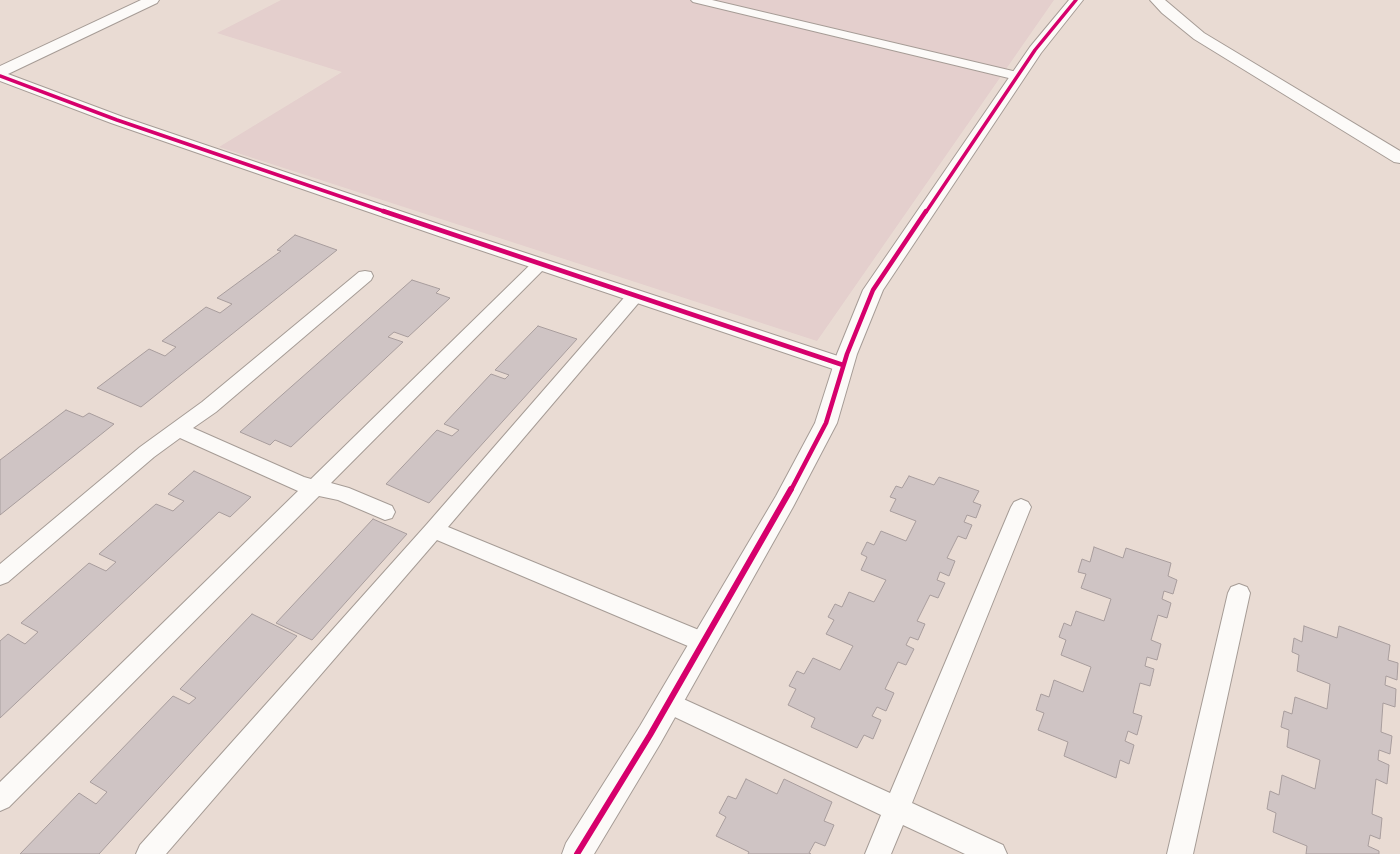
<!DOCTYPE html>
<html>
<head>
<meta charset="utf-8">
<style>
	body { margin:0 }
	canvas { display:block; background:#e9dbd3 }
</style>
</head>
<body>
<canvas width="1400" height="854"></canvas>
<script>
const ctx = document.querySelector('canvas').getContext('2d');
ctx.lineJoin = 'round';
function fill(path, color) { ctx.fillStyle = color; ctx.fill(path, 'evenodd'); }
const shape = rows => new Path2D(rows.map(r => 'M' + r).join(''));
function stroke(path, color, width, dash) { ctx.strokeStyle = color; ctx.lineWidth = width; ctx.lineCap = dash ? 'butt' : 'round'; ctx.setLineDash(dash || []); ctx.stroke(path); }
fill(shape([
	[281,0,1054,0,817,341,219,147,342,72,217,33]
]), '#e4cfcd');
const building = shape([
	[295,235,337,250,141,407,97,388,149,349,165,356,176,347,162,341,206,307,220,313,232,304,217,298,281,251,277,250,295,235],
	[412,280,440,289,436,293,450,298,408,337,394,332,388,337,403,342,291,447,275,440,270,445,240,432,412,280],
	[538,326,577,339,429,503,386,484,437,430,452,436,459,430,444,424,491,374,505,379,509,375,495,370,538,326],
	[66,410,83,417,89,413,114,424,0,515,0,460,66,410],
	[194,471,251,497,230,517,219,512,0,718,0,641,8,634,25,644,38,632,21,623,89,563,106,571,116,562,99,554,156,504,173,511,184,501,168,494,194,471],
	[909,476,934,485,939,477,979,491,973,502,981,505,976,518,967,515,964,522,972,525,966,539,958,536,947,558,955,561,949,576,940,572,937,580,945,583,938,598,930,595,917,621,925,624,918,640,910,637,906,645,914,649,906,665,898,662,885,689,894,693,886,711,877,707,872,716,881,720,873,739,864,735,857,748,811,727,815,718,788,705,796,689,789,686,797,671,804,674,813,658,840,670,853,646,826,634,834,620,828,617,835,604,842,607,849,592,874,602,886,580,861,570,867,557,861,554,867,542,874,545,881,531,906,541,916,521,890,511,896,499,890,497,896,486,902,488,909,476],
	[373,519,407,534,312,640,276,623,373,519],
	[1094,547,1123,558,1126,548,1171,563,1168,576,1177,580,1173,594,1164,591,1162,599,1171,603,1167,618,1158,615,1151,640,1161,644,1157,660,1147,657,1145,666,1154,669,1150,686,1140,683,1133,713,1142,716,1137,735,1128,731,1125,741,1134,745,1129,764,1120,760,1116,778,1064,756,1068,742,1038,730,1044,713,1036,710,1041,694,1049,697,1054,680,1083,692,1091,667,1061,655,1066,640,1059,637,1064,623,1071,626,1076,611,1104,621,1111,599,1081,588,1086,574,1078,572,1082,559,1090,562,1094,547],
	[252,614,297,636,99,854,20,854,79,793,96,804,107,792,90,782,173,696,189,704,196,698,180,689,252,614],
	[1304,626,1337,638,1339,626,1390,645,1388,660,1398,663,1397,680,1386,676,1385,685,1396,689,1395,707,1383,703,1381,732,1392,736,1390,754,1379,750,1378,760,1389,765,1387,784,1376,779,1372,814,1382,818,1380,839,1370,835,1368,846,1379,851,1379,854,1306,854,1307,846,1273,832,1276,813,1267,809,1270,791,1279,795,1282,775,1315,789,1320,760,1287,747,1289,730,1281,727,1284,711,1292,714,1295,697,1327,709,1330,684,1297,671,1299,655,1292,652,1294,638,1302,642,1304,626],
	[746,779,777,794,784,779,832,802,824,821,834,825,825,846,815,842,809,853,811,854,748,854,749,852,716,836,726,817,719,813,728,796,736,799,746,779]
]);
fill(building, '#cfc4c4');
stroke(building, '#a89d9d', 1);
const service = shape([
	[691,0,712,0,1017,72,1022,73,1023,76,1022,79,1017,80,697,3,693,2,691,0],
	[540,259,546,261,548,264,546,267,331,483,349,488,392,506,395,512,392,518,385,520,338,500,319,496,9,807,0,811,0,782,298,491,180,438,154,457,8,582,0,585,0,564,140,447,202,402,359,272,365,271,371,272,373,276,371,280,216,412,193,428,304,477,311,479,534,261,540,259],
	[635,291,641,292,643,296,641,300,448,527,711,635,714,642,711,649,703,652,695,649,437,540,166,854,136,854,140,845,427,524,629,292,635,291],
	[1021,499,1028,502,1031,507,912,803,1003,845,1007,854,965,854,903,825,891,854,865,854,881,815,660,710,656,703,660,696,668,692,890,793,1011,507,1014,502,1021,499],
	[1239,584,1247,587,1250,593,1193,854,1167,854,1228,593,1231,587,1239,584]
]);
const minor = shape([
	[141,0,159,0,157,3,8,74,123,117,465,233,850,360,853,365,850,370,843,372,836,370,453,241,111,123,0,81,0,66,141,0]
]);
const tertiary = shape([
	[1069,0,1083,0,1041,53,883,290,857,354,837,423,793,507,660,744,594,854,562,854,566,843,640,726,776,496,815,423,837,354,863,290,1030,47,1069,0],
	[1150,0,1165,0,1204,33,1400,151,1400,163,1394,162,1194,39,1162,13,1150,0]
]);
stroke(service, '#a69c96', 2);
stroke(minor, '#a69c96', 2);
stroke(tertiary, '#a69c96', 2);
fill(service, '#fcfaf8');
fill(minor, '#fcfaf8');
fill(tertiary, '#fcfaf8');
stroke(shape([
	[0,76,117,120,386,212],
	[926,212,1035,50,1076,0]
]), '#d6006c', 3.5);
stroke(shape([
	[383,211,843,365],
	[791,490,826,423,847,354,873,290,926,211]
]), '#d6006c', 4.5);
stroke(shape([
	[577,854,650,735,791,489]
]), '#d6006c', 6);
</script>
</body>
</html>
